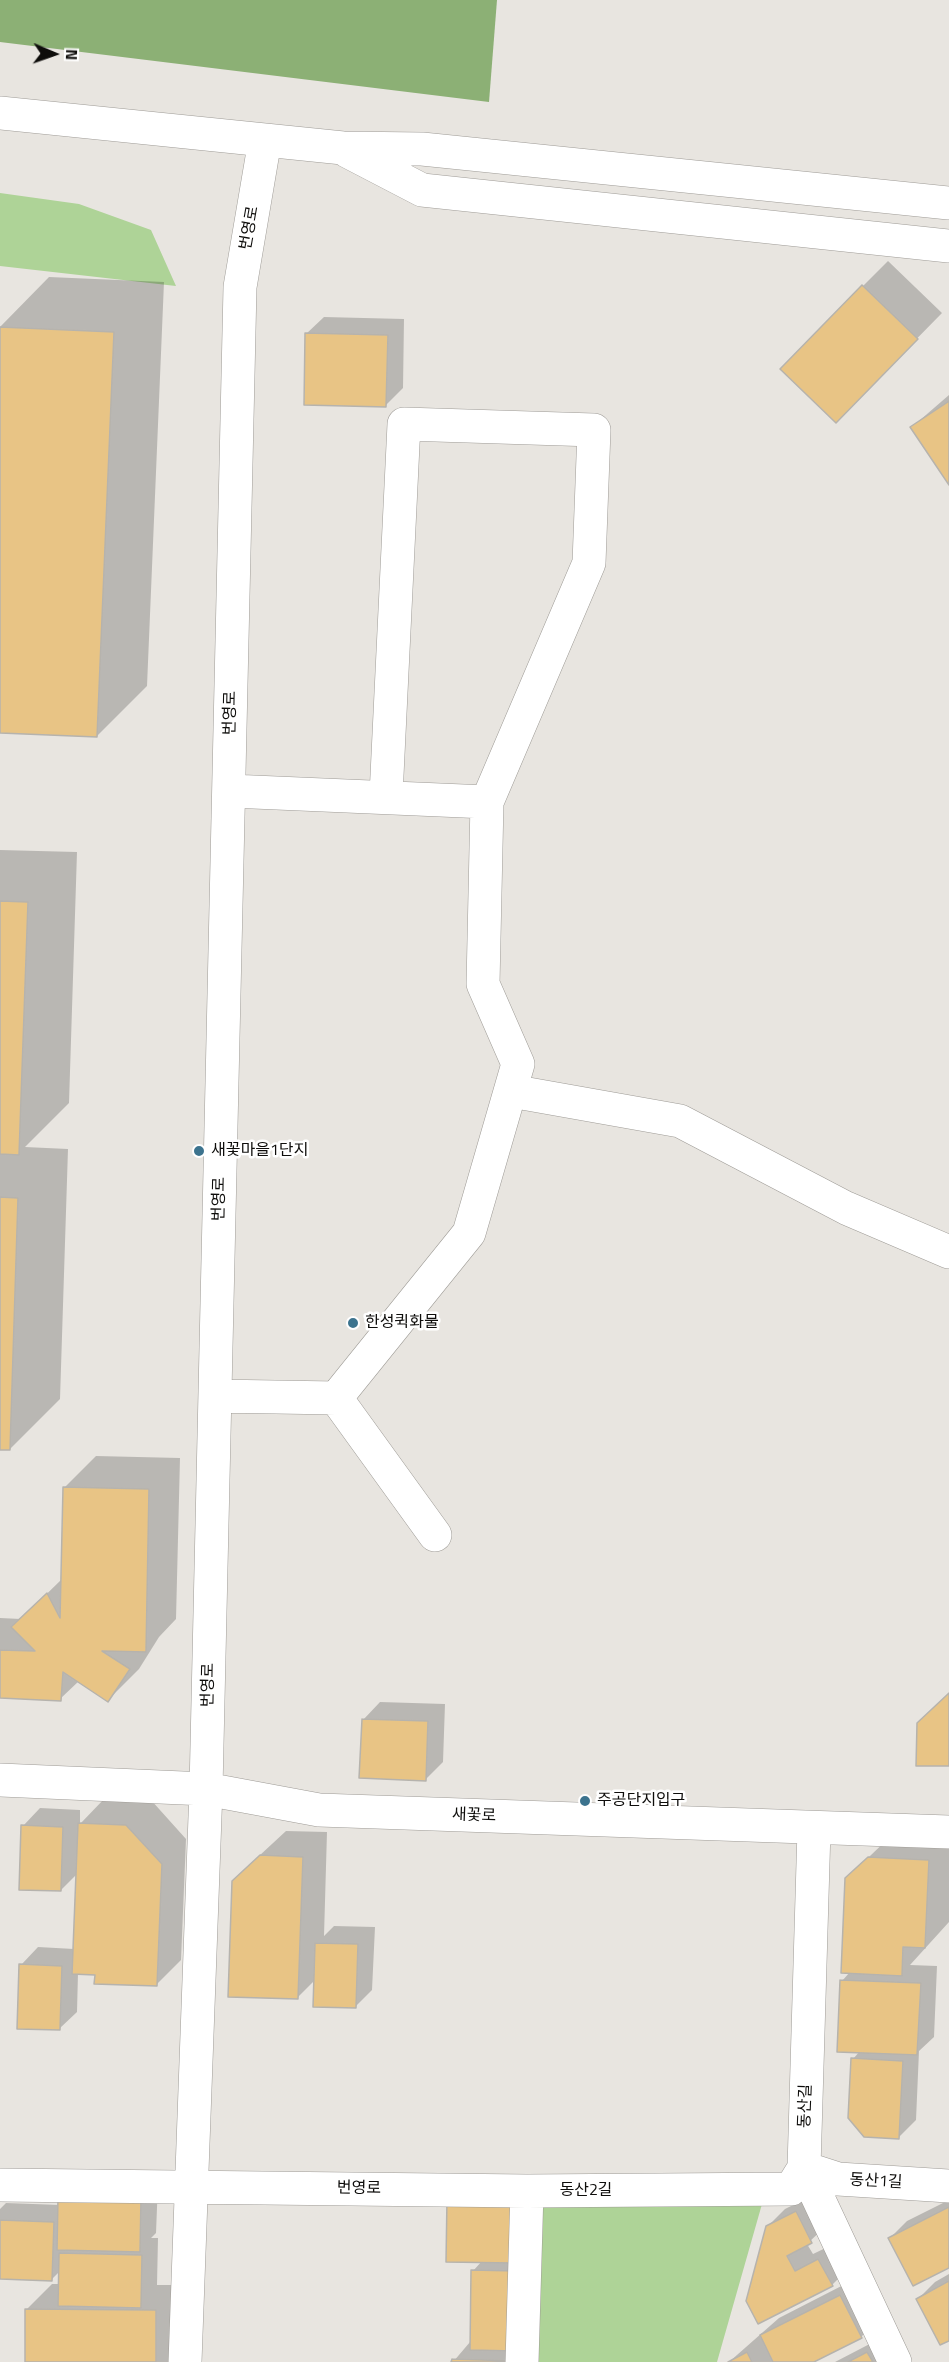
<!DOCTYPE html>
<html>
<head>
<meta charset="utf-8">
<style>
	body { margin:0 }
	#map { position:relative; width:949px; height:2362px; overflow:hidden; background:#e8e5e0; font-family:"Titillium Web",sans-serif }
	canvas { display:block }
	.north { position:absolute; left:24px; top:24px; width:60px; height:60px; -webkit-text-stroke:4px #fff; paint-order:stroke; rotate:92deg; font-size:16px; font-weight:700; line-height:24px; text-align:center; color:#0e0d0b }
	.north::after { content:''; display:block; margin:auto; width:21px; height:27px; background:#0e0d0b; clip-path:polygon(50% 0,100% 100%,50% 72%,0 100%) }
</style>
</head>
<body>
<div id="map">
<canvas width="949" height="2362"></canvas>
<div class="north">N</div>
</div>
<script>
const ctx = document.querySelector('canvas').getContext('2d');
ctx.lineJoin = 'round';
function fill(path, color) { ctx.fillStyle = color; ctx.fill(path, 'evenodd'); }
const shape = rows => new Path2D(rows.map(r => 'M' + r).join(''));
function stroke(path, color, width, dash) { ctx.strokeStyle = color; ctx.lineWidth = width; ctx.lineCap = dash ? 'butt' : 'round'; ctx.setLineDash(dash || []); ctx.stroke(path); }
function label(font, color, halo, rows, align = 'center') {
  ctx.font = font + ' "Titillium Web","Noto Sans KR",sans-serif'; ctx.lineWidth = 5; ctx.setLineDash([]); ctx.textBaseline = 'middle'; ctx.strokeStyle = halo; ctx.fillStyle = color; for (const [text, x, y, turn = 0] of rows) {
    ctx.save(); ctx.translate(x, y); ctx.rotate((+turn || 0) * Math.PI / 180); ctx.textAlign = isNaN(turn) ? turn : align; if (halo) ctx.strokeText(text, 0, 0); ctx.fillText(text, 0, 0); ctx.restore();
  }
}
fill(shape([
	[0,193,79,204,151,230,176,286,0,266],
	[539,2201,762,2204,717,2362,535,2362]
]), '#aed397');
fill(shape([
	[0,0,497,0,489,102,0,42]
]), '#8cb075');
fill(shape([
	[888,261,942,313,836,421,863,286],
	[49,277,164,282,147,686,97,736,0,732,0,327],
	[324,317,404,319,403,388,386,405,306,334],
	[949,395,949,483,912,427],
	[0,850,77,852,69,1103,25,1147,68,1149,60,1399,10,1449,0,1449],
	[96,1456,180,1458,176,1619,159,1637,139,1669,108,1700,79,1681,60,1699,0,1697,0,1618,21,1619,62,1579,64,1488],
	[380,1702,445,1704,443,1762,426,1779,363,1720],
	[105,1798,151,1800,186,1839,181,1960,156,1985,96,1973,78,1973,77,2012,59,2029,21,1965,38,1947,74,1949,78,1873,61,1890,23,1826,40,1808,80,1810,80,1824],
	[286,1831,327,1832,324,1936,334,1926,375,1927,372,1990,355,2007,315,1980,298,1997,259,1856],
	[894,1833,949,1835,949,1922,910,1965,937,1966,934,2037,919,2051,916,2120,899,2137,853,2059,860,2051,842,1981,850,1972,847,1878],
	[158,2182,156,2233,151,2238,158,2238,157,2285,180,2285,180,2362,26,2362,27,2309,52,2284,60,2284,60,2271,51,2280,0,2278,0,2209,6,2203,60,2205],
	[813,2195,828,2224,807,2244,813,2254,836,2243,849,2268,832,2285,759,2322,767,2227,785,2209],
	[949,2200,949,2266,890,2238,907,2221],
	[533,2254,529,2362,453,2362,470,2342,473,2271,482,2261],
	[949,2274,949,2339,918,2299,935,2282],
	[857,2278,878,2320,861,2337,810,2362,729,2362,779,2318],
	[885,2336,899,2362,835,2362]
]), '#0003');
const building = shape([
	[862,285,918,339,836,423,780,369,862,285],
	[0,327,114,332,97,737,0,733,0,327],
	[305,333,388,335,386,407,304,405,305,333],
	[949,401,949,485,910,427,949,401],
	[0,901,28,902,19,1155,0,1154,0,901],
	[0,1197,18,1198,10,1450,0,1450,0,1197],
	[63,1487,149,1489,146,1652,102,1651,130,1669,108,1702,63,1672,61,1701,0,1698,0,1650,35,1651,11,1627,47,1593,60,1618,63,1487],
	[949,1693,949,1766,916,1766,917,1723,949,1693],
	[362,1719,428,1721,426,1781,359,1778,362,1719],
	[78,1823,126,1825,162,1864,157,1986,94,1984,95,1975,72,1974,78,1823],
	[21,1825,63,1827,61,1891,19,1890,21,1825],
	[260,1855,303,1857,298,1999,228,1997,232,1881,260,1855],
	[868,1857,929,1860,925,1948,903,1947,902,1976,841,1973,845,1878,868,1857],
	[315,1943,358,1944,356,2008,313,2007,315,1943],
	[19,1964,62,1966,60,2030,17,2029,19,1964],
	[840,1980,921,1983,917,2055,837,2052,840,1980],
	[851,2058,903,2061,899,2139,864,2137,848,2118,851,2058],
	[58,2197,141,2199,140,2252,57,2250,58,2197],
	[447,2198,513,2199,512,2263,446,2262,447,2198],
	[949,2207,949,2268,913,2286,888,2238,949,2207],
	[796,2211,812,2243,787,2256,795,2271,818,2259,833,2286,758,2324,746,2301,766,2226,796,2211],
	[0,2220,54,2222,52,2281,0,2279,0,2220],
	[59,2253,142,2255,141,2308,58,2306,59,2253],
	[471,2270,517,2271,515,2351,470,2350,471,2270],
	[949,2281,949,2341,940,2345,916,2299,949,2281],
	[840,2295,862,2338,814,2362,773,2362,760,2335,840,2295],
	[25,2309,156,2310,156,2362,25,2362,25,2309],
	[747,2352,752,2362,728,2362,747,2352],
	[867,2352,873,2362,848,2362,867,2352],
	[452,2359,513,2361,513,2362,451,2362,452,2359]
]);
fill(building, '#e8c485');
stroke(building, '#b6b3ad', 1.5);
const minor = shape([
	[0,113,343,148,422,149,949,203],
	[347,151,422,190,949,246],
	[230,791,487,802,589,563,594,430,404,424,386,796],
	[511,1091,680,1121,846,1208,949,1252],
	[215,1396,336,1398],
	[435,1535,336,1398,469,1233,518,1064,483,984,487,802],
	[0,1780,206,1789,319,1810,949,1832],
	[814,1829,804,2168,895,2362],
	[0,2185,527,2191,791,2189,804,2168,838,2179,949,2186],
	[185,2362,206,1789,240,287,265,140],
	[522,2362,527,2191]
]);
stroke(minor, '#9e9b96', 34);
stroke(minor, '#fff', 33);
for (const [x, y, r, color] of [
	[199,1151,6,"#3c738e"],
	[353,1323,6,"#3c738e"],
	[585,1801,6,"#3c738e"]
]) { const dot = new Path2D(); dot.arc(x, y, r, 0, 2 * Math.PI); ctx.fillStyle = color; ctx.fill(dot); stroke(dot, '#fff', 2); }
label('16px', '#0e0d0b', '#fff', [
	["번영로",250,228,-80],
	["번영로",231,713,-89],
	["번영로",220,1199,-89],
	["번영로",209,1685,-89],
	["새꽃로",474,1816,2],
	["동산길",806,2106,-88],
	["동산1길",876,2182,3],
	["번영로",359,2189,1],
	["동산2길",586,2191]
]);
label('16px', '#0e0d0b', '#fff', [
	["새꽃마을1단지",211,1151],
	["한성퀵화물",365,1323],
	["주공단지입구",597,1801]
], 'left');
</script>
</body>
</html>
